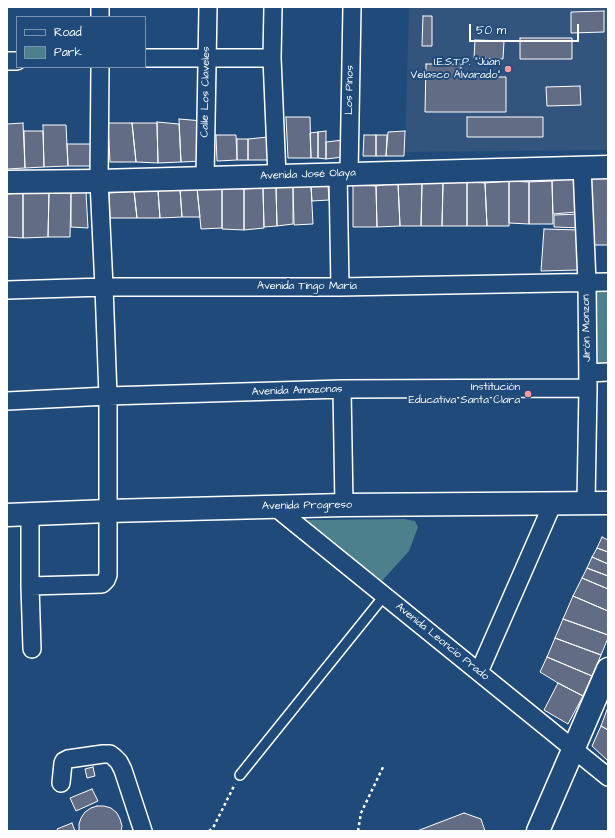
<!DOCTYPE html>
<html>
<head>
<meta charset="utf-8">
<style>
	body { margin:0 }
	#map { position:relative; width:615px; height:838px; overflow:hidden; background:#1f4a7a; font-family:"Architects Daughter",sans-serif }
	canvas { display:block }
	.frame { position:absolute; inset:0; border:8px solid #fff; pointer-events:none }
	.legend { position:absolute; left:16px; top:16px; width:130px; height:52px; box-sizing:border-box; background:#1f4a7a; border:1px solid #7992af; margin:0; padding:5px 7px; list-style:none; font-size:12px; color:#fff }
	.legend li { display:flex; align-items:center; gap:8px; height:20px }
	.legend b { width:20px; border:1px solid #7992af }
	.scale { position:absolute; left:469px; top:24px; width:110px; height:18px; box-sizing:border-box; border:2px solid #fff; border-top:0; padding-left:5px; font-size:12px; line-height:14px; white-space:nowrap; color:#fff; -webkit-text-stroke:3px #1f4a7a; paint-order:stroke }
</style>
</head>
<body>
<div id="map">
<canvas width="615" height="838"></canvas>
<div class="frame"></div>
<ul class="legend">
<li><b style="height:5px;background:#1f4a7a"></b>Road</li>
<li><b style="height:11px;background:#4c808d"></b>Park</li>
</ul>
<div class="scale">50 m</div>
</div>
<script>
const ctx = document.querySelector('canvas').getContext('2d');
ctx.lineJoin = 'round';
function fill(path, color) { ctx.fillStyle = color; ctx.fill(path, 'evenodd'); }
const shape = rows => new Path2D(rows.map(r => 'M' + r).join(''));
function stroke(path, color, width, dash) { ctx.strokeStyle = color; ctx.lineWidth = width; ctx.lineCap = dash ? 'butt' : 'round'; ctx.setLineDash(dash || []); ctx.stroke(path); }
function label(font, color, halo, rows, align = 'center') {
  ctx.font = font + ' "Architects Daughter",sans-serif'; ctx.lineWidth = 4; ctx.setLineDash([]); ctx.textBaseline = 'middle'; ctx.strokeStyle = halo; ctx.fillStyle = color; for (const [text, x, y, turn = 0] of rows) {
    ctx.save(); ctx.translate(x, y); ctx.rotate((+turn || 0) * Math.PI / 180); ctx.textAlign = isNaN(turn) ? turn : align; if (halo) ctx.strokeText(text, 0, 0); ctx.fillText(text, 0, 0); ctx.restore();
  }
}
fill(shape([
	[409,7,608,7,608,150,405,152]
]), '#33547d');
fill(shape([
	[595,290,608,290,608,368,597,369],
	[404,519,415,521,418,527,409,551,382,581,307,520]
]), '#4c808d');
const building = shape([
	[604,11,604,32,571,33,571,12,604,11],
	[423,16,432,16,432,46,422,46,423,16],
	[520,38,572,38,572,59,520,59,520,38],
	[475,40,504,41,503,59,474,58,475,40],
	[426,64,461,64,461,77,506,77,506,112,425,112,426,64],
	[580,86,581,105,547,106,546,87,580,86],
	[286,117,310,117,311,158,288,158,286,117],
	[467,117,543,117,543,137,467,137,467,117],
	[179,119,203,121,203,161,181,162,179,119],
	[157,122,179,124,181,162,158,163,157,122],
	[23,123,25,168,7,169,7,124,23,123],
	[108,123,132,123,136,162,110,162,108,123],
	[132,123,157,123,158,163,136,162,132,123],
	[43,125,66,125,68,166,44,167,43,125],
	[24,131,43,131,44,167,25,168,24,131],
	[326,131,326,159,318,158,318,132,326,131],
	[405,131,404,156,386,156,388,132,405,131],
	[318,132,318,158,311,158,310,133,318,132],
	[216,135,236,135,237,160,217,161,216,135],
	[364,135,376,135,376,156,363,156,364,135],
	[376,135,387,135,386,156,376,156,376,135],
	[268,137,268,160,248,160,248,139,268,137],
	[237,139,248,139,248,160,237,160,237,139],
	[343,140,343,157,326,159,326,142,343,140],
	[67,144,91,144,92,166,68,166,67,144],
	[577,178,577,212,553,214,552,181,577,178],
	[589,178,608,178,608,245,590,245,589,178],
	[509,181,509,226,487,226,485,183,509,181],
	[509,181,529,182,529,224,509,223,509,181],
	[552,181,553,224,529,224,529,182,552,181],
	[467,182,467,226,442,226,443,183,467,182],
	[467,182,485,183,487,226,467,226,467,182],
	[398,183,400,226,377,227,376,186,398,183],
	[398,183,422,183,421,226,400,226,398,183],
	[422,183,443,183,442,226,421,226,422,183],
	[328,185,329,200,312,201,311,186,328,185],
	[353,185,376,186,377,227,353,227,353,185],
	[311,186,313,224,294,225,293,187,311,186],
	[276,187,293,187,293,224,277,226,276,187],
	[276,187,277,226,264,227,263,188,276,187],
	[197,188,200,217,182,217,180,189,197,188],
	[197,188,222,188,222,228,201,229,197,188],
	[222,188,244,189,244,230,222,229,222,188],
	[263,188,264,228,244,230,244,189,263,188],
	[180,189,182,217,160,218,158,191,180,189],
	[134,191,137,218,110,218,109,193,134,191],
	[134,191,158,191,160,218,137,218,134,191],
	[49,192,48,237,23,238,23,193,49,192],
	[49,192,71,193,70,237,48,237,49,192],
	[86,192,88,228,71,227,71,193,86,192],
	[23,193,23,238,7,237,7,194,23,193],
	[582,214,584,228,554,227,554,215,582,214],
	[544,229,579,230,578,270,541,271,544,229],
	[602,537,608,540,608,552,597,548,602,537],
	[597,548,608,552,608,564,592,557,597,548],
	[592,557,608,564,608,576,587,568,592,557],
	[587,568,608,576,608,589,582,578,587,568],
	[582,578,608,589,608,611,573,596,582,578],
	[573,596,608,611,608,635,563,619,573,596],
	[563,619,608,635,608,638,601,655,555,638,563,619],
	[555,638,601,655,592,676,547,657,555,638],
	[547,657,592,676,583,696,558,683,540,672,547,657],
	[558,683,583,696,568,724,544,710,558,683],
	[608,707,608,730,601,726,608,707],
	[601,726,608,730,608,761,592,746,601,726],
	[93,767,95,776,87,778,85,769,93,767],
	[92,789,98,801,76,811,70,798,92,789],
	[97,806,104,806,111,808,117,813,120,819,122,826,121,831,79,831,79,824,81,818,85,812,91,808,97,806],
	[464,813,481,819,485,831,417,831,464,813],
	[72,823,75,831,58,831,57,829,72,823]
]);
fill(building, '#636c85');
stroke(building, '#fff', 1);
const lane = shape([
	[240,775,384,596]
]);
const street = shape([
	[273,7,272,58,277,176],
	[100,17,100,7],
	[145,58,272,58],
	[7,61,17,61],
	[582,167,587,282,588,388,586,503],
	[349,173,352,7],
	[338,174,340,287],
	[205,178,208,7],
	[7,290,104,287,340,287,608,282],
	[588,373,608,372],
	[342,389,344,505],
	[7,401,108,396,342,389,588,388],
	[275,507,608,777],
	[30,514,30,586,32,649],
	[30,586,102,584,106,580,108,575,108,396,104,287,99,181,100,67],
	[479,672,553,503],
	[61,783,63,763,64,761,68,759,103,754,110,754,114,757,119,762,123,770,143,831]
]);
const secondary = shape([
	[7,182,99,181,608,167],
	[7,515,108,511,344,505,608,503],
	[538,831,608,669]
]);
stroke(lane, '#fff', 12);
stroke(street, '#fff', 20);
stroke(secondary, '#fff', 25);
stroke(shape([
	[209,831,213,828,235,784],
	[358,831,361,813,384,765]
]), '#fff', 2.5, [3, 3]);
stroke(lane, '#1f4a7a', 9);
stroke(street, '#1f4a7a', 17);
stroke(secondary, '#1f4a7a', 22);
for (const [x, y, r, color] of [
	[508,69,4,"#ff9aa2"],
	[528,394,4,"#ff9aa2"]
]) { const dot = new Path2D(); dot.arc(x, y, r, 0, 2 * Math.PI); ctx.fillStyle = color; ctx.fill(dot); stroke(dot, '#1f4a7a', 1.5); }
label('11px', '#fff', '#1f4a7a', [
	["I.E.S.T.P. \"Juan",500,63],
	["Velasco Alvarado\"",500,76],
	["Institución",520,388],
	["Educativa Santa Clara",520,401]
], 'right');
label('11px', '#fff', '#1f4a7a', [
	["Los Pinos",350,90,-89],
	["Calle Los Claveles",206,92,-89],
	["Avenida José Olaya",308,175,-2],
	["Avenida Tingo María",307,287],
	["Jirón Monzon",587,328,-91],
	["Avenida Amazonas",297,391,-2],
	["Avenida Progreso",307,506,-1],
	["Avenida Leoncio Prado",442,642,39]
]);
</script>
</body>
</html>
